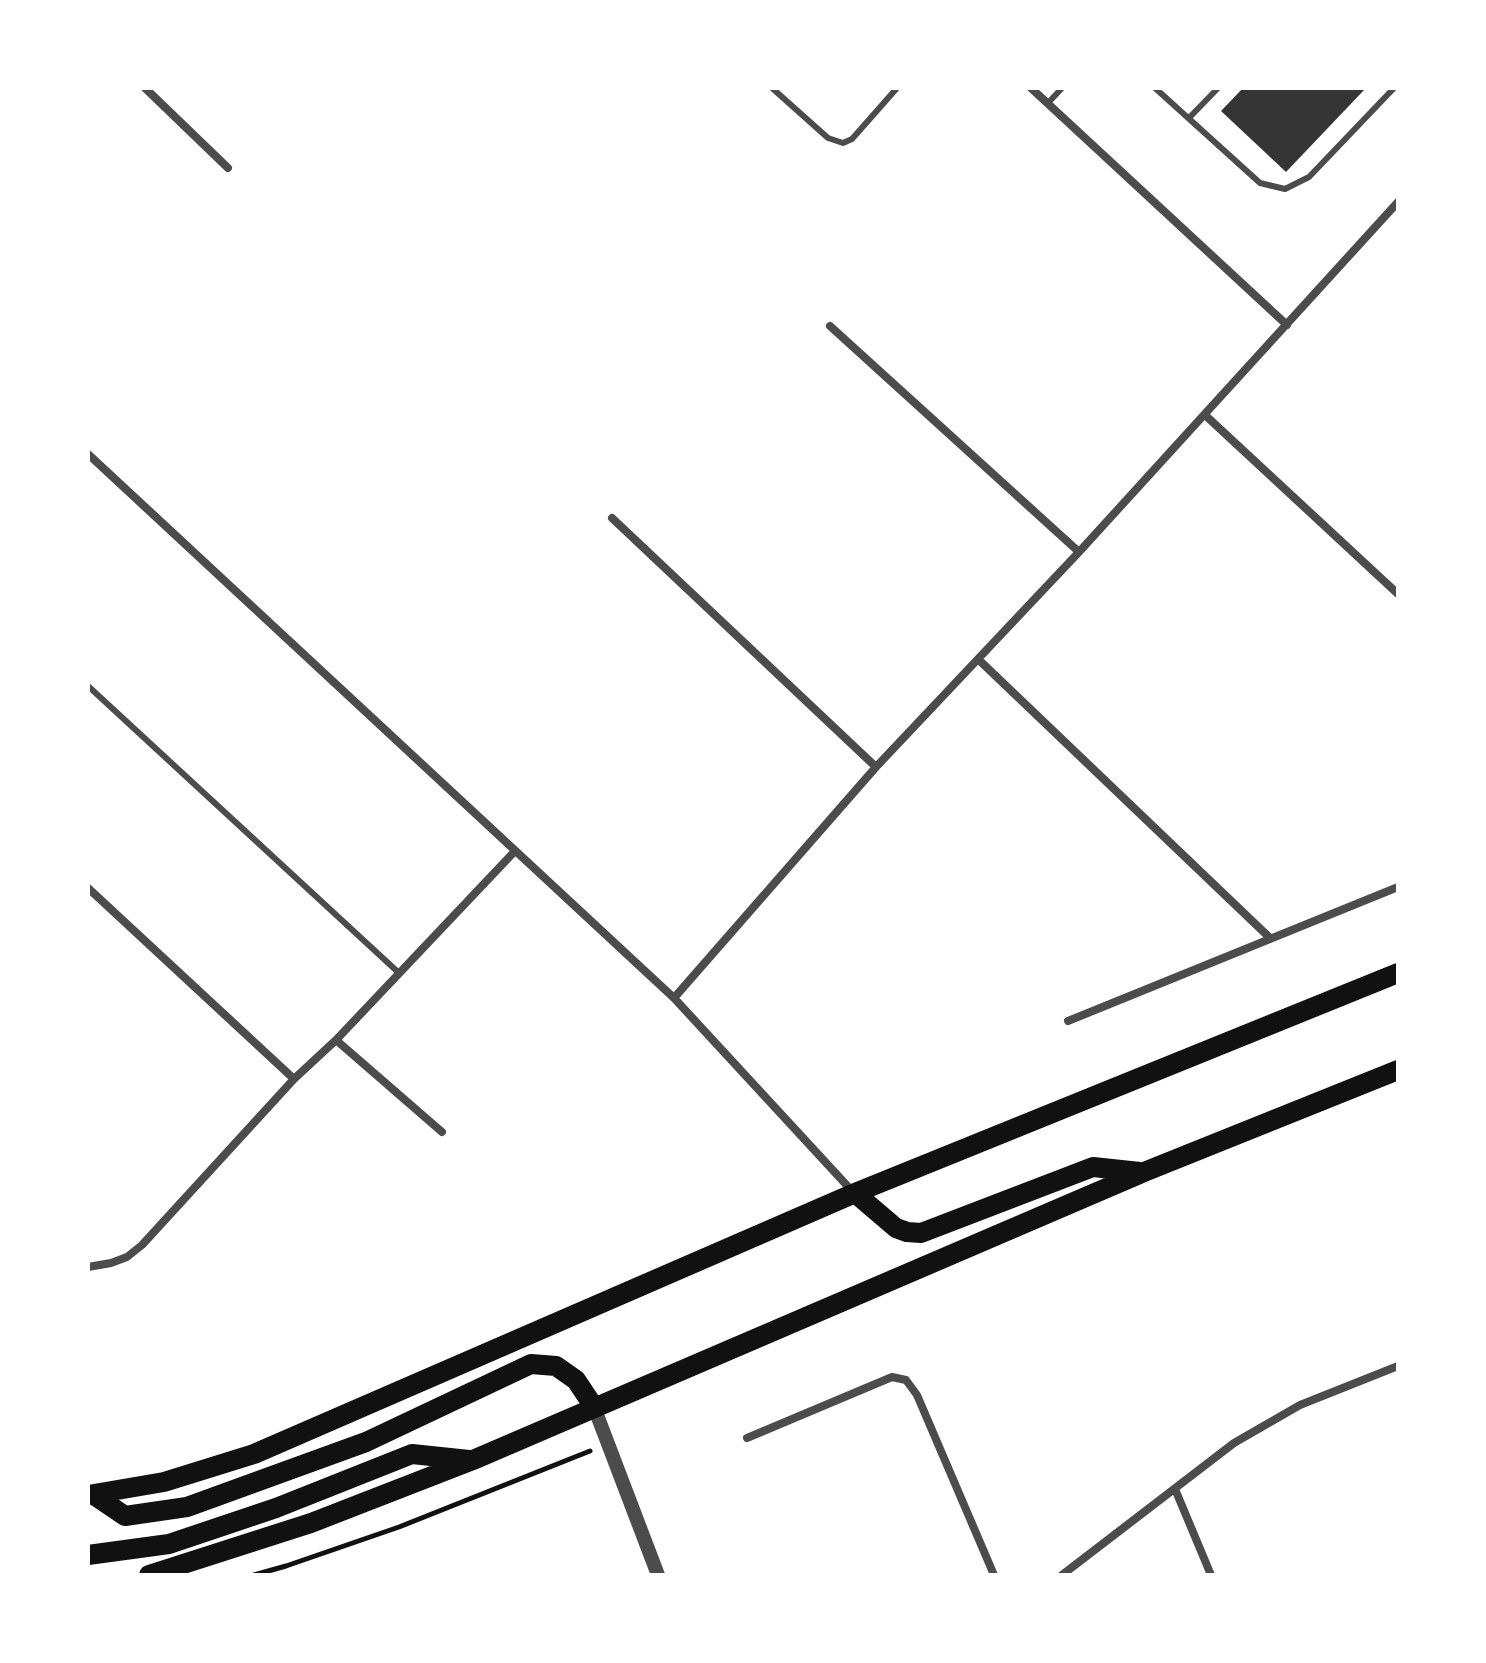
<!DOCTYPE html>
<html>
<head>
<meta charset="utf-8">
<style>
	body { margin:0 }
	#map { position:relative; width:1486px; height:1663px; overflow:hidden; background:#fff; font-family:"Open Sans",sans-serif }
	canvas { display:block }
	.frame { position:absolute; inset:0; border:90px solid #fff; pointer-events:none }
</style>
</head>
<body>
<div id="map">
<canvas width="1486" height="1663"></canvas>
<div class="frame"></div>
</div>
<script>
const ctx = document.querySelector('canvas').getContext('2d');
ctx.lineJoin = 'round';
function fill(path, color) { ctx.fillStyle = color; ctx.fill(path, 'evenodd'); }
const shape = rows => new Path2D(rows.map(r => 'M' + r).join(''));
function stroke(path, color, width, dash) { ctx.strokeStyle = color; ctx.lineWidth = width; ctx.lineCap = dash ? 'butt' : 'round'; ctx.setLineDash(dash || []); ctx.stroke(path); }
fill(shape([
	[1243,88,1366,88,1286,172,1221,111]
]), '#353535');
stroke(shape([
	[254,1575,286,1566,399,1527,590,1451]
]), '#111', 5);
stroke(shape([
	[772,88,828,138,843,143,852,139,897,88],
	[1155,88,1260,183,1285,189,1309,177,1394,88],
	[1048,103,1062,88],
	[1189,118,1218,88],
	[88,686,399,973]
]), '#4c4c4c', 6);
stroke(shape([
	[145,88,228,168],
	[1031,88,1287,325],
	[830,326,1079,552],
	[1205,415,1398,594],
	[88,454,674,998,853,1192],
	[612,518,876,767],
	[979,660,1270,938],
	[88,888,294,1079],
	[674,998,876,767,1079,552,1398,202],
	[1068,1021,1398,887],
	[336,1040,442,1132],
	[88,1267,111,1263,127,1257,142,1245,294,1079,336,1040,515,851],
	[747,1438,892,1377,906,1380,917,1395,994,1575],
	[1175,1489,1211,1575],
	[1062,1575,1234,1443,1300,1405,1398,1366]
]), '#4c4c4c', 8);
stroke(shape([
	[594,1407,658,1575]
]), '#4c4c4c', 14);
stroke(shape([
	[855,1193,896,1228,907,1232,921,1233,1093,1167,1140,1172],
	[88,1495,164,1482,254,1454,855,1193,1398,973],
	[94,1495,125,1516,187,1507,366,1442,531,1364,556,1366,576,1380,594,1407],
	[88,1555,169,1544,276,1508,412,1454,469,1460],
	[149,1575,311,1523,473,1460,1144,1172,1398,1070]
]), '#111', 20);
</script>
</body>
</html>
